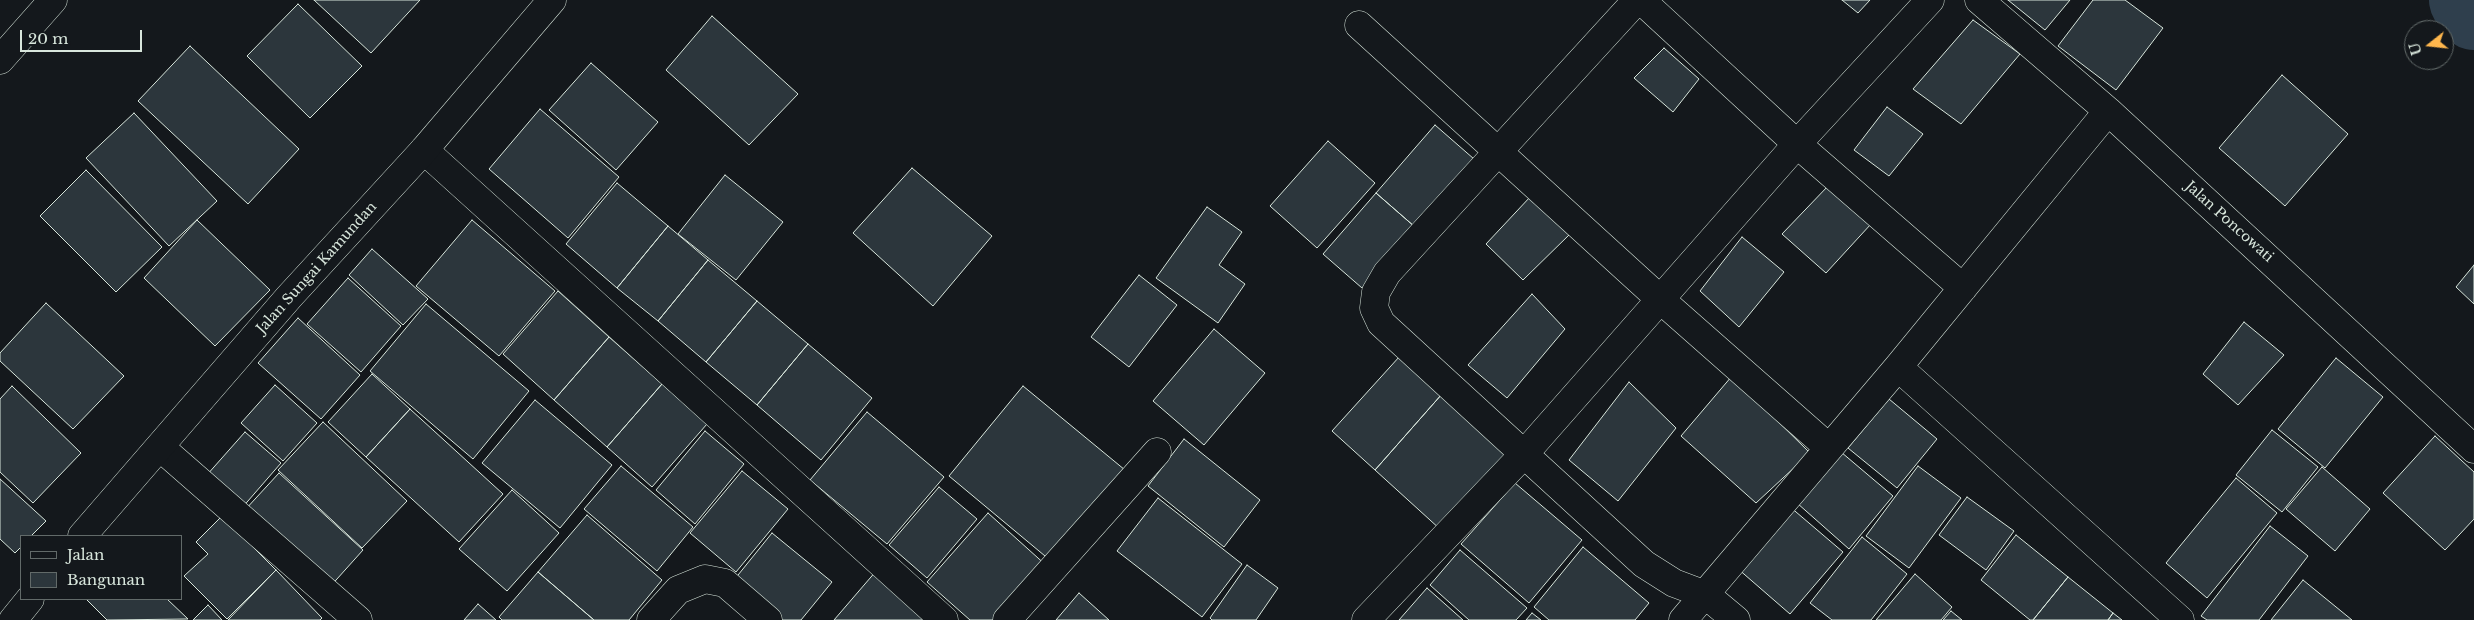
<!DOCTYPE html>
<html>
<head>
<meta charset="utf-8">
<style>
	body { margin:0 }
	#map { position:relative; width:2474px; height:620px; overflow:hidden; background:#14181c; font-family:"Libre Baskerville",serif }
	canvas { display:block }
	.legend { position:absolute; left:20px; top:535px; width:162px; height:65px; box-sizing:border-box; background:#14181c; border:1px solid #626a69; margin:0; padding:6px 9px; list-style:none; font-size:15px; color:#d8e6dc }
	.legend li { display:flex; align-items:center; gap:10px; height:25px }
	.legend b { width:25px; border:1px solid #626a69 }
	.north { position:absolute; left:2404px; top:20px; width:50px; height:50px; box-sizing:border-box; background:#14181c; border:1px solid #626a69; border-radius:50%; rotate:254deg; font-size:14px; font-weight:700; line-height:20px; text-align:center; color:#d8e6dc }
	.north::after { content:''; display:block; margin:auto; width:18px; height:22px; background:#ffb74d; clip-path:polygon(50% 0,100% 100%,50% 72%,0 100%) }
	.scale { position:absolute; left:20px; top:30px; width:122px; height:22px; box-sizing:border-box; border:2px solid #d8e6dc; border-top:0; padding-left:6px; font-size:15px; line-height:18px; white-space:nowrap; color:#d8e6dc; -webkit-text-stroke:4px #14181c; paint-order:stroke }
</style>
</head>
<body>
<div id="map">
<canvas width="2474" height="620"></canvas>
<ul class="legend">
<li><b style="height:6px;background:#14181c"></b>Jalan</li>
<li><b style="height:14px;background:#2c363c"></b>Bangunan</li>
</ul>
<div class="north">U</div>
<div class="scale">20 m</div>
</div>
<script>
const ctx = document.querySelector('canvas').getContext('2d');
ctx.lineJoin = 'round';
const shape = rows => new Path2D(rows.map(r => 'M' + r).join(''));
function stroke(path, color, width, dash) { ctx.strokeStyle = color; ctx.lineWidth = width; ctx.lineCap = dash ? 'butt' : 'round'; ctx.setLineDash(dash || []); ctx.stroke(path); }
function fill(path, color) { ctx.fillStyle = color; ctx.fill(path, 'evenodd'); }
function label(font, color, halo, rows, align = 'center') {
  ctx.font = font + ' "Libre Baskerville",serif'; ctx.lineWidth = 4; ctx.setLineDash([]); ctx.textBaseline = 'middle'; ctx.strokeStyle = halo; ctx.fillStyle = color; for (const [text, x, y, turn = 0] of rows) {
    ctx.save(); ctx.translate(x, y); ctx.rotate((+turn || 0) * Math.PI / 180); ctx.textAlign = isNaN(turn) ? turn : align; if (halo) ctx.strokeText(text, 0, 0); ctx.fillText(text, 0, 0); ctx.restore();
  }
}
stroke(shape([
	[2466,0,2474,13]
]), '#2f3f4d', 74);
const building = shape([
	[314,0,420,0,371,53,314,0],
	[1842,0,1870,0,1858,13,1842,0],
	[2008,0,2070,0,2045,30,2008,0],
	[2093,0,2125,0,2163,28,2116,90,2058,46,2093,0],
	[298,4,362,66,310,118,247,56,298,4],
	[712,16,798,94,749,145,666,70,712,16],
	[1973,20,2020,54,1961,124,1913,89,1973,20],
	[190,46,299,149,248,204,138,101,190,46],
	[1664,48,1699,79,1673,112,1634,78,1664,48],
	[591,63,658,122,616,170,549,110,591,63],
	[2282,75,2348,134,2285,206,2219,148,2282,75],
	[1887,107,1923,134,1889,176,1854,150,1887,107],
	[540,109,619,177,568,238,489,169,540,109],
	[134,113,217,201,169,246,86,158,134,113],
	[1435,125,1474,159,1415,227,1376,193,1435,125],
	[1328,141,1375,183,1317,248,1270,206,1328,141],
	[912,168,992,236,933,306,853,233,912,168],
	[86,170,162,247,116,292,40,216,86,170],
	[725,175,783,222,736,280,678,234,725,175],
	[617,183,668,226,617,288,566,244,617,183],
	[1829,185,1871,224,1826,273,1782,234,1829,185],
	[1376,193,1415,227,1362,288,1323,254,1376,193],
	[1531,196,1570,234,1523,280,1486,244,1531,196],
	[1207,207,1242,232,1219,265,1245,284,1218,323,1156,278,1207,207],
	[197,220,270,290,215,346,144,278,197,220],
	[472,220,555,291,499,356,416,286,472,220],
	[668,226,708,260,658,321,617,288,668,226],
	[1742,237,1784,272,1739,327,1700,291,1742,237],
	[372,249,428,299,403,325,349,275,372,249],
	[708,260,757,301,706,362,658,321,708,260],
	[2474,265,2474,304,2456,287,2474,265],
	[1139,275,1177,305,1129,367,1091,337,1139,275],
	[348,278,401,326,361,372,307,324,348,278],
	[558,291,609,337,554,400,503,354,558,291],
	[1532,294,1565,329,1507,398,1468,365,1532,294],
	[757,301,808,344,757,405,706,362,757,301],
	[46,303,124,376,73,429,0,361,0,353,46,303],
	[426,304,529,391,473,459,370,371,426,304],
	[298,318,360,375,321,419,258,363,298,318],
	[2244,322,2284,355,2238,405,2203,374,2244,322],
	[1214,329,1265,373,1204,445,1153,401,1214,329],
	[609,337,662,384,607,447,554,400,609,337],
	[808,344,872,398,821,460,757,405,808,344],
	[1400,356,1442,394,1375,470,1332,431,1400,356],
	[2336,358,2383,397,2325,468,2278,429,2336,358],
	[372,374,410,409,366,457,328,422,372,374],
	[1732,376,1810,453,1756,503,1681,436,1732,376],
	[1629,382,1676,428,1618,501,1569,460,1629,382],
	[662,384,707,424,652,487,607,447,662,384],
	[275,385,317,423,283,461,241,423,275,385],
	[12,386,81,453,33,503,0,472,0,399,12,386],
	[1023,386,1125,470,1051,561,949,476,1023,386],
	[1442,394,1509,454,1441,530,1375,470,1442,394],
	[1889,399,1937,439,1897,488,1848,448,1889,399],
	[535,400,612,465,560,528,482,463,535,400],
	[410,409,503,494,459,542,366,457,410,409],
	[867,412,944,477,887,544,810,480,867,412],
	[323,422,407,501,362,548,278,470,323,422],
	[2272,430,2318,467,2282,512,2236,475,2272,430],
	[705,431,744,464,695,524,656,490,705,431],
	[245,432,281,463,241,509,206,476,245,432],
	[2435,436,2474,472,2474,519,2445,550,2383,493,2435,436],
	[1184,439,1260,500,1224,547,1148,486,1184,439],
	[1841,452,1893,496,1849,549,1797,503,1841,452],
	[621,466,693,527,657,571,584,509,621,466],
	[1918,466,1961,498,1909,568,1866,536,1918,466],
	[2322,467,2370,509,2335,551,2286,509,2322,467],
	[742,471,788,509,736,572,690,533,742,471],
	[279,473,363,550,328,589,244,511,279,473],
	[2236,478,2277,513,2207,598,2166,563,2236,478],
	[0,479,46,521,31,536,21,536,21,547,15,553,0,539,0,479],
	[1515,483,1582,540,1529,603,1461,544,1515,483],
	[939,487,977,519,927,578,889,545,939,487],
	[512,490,559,533,507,591,459,549,512,490],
	[1967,497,2014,531,1986,570,1939,535,1967,497],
	[1158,498,1242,564,1202,617,1117,551,1158,498],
	[1789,506,1843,552,1790,614,1737,568,1789,506],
	[988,513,1048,567,1001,620,970,620,927,582,988,513],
	[587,515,662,580,629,620,594,620,538,572,587,515],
	[222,516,276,570,227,619,184,576,208,554,196,542,222,516],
	[2270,526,2308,556,2259,620,2207,620,2201,616,2270,526],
	[772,533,832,582,801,620,782,620,734,580,772,533],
	[2016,535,2068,577,2033,620,2030,620,1981,580,2016,535],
	[1862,537,1907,574,1871,620,1832,620,1810,603,1862,537],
	[1583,547,1649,603,1635,620,1549,620,1534,607,1583,547],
	[1460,550,1527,608,1516,620,1469,620,1430,585,1460,550],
	[1247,565,1278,588,1256,620,1212,620,1210,618,1247,565],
	[276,570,322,618,320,620,228,620,276,570],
	[877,570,935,620,834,620,877,570],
	[538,572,594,620,502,620,499,617,538,572],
	[1915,574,1952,607,1941,620,1876,620,1915,574],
	[2068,577,2113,613,2108,620,2033,620,2068,577],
	[2303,580,2352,620,2271,620,2303,580],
	[1427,588,1463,620,1399,620,1427,588],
	[1079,593,1109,620,1056,620,1079,593],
	[89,599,167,599,188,619,107,620,87,600,89,599],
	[478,604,496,620,464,620,478,604],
	[208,605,222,620,193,620,208,605],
	[1951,611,1962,620,1943,620,1951,611],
	[1532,613,1541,620,1526,620,1532,613],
	[2113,613,2122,620,2108,620,2113,613]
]);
fill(building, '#2c363c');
stroke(building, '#d8e6dc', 1);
const street = shape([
	[1637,0,1387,273,1376,292,1374,308,1381,323,1644,564,1674,583,1706,595,1736,620],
	[1641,0,1797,144,1963,288],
	[1979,0,2108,111,2474,449],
	[1359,25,1661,300,1829,448],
	[0,60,53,0],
	[424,150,944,620],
	[1898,367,2180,620],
	[160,447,358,620],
	[651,620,678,590,705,579,725,583,768,620],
	[1007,620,1157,452],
	[1366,620,1525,453,1797,144,1930,0],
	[1683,620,1898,367,2108,111]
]);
const secondary = shape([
	[82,536,289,297,424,150,552,0],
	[13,620,30,599]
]);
stroke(street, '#d8e6dc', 29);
stroke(secondary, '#d8e6dc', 29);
stroke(street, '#14181c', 28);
stroke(secondary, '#14181c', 28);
label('14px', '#d8e6dc', '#14181c', [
	["Jalan Poncowati",2229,222,42],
	["Jalan Sungai Kamundan",317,268,-48]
]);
</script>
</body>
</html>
